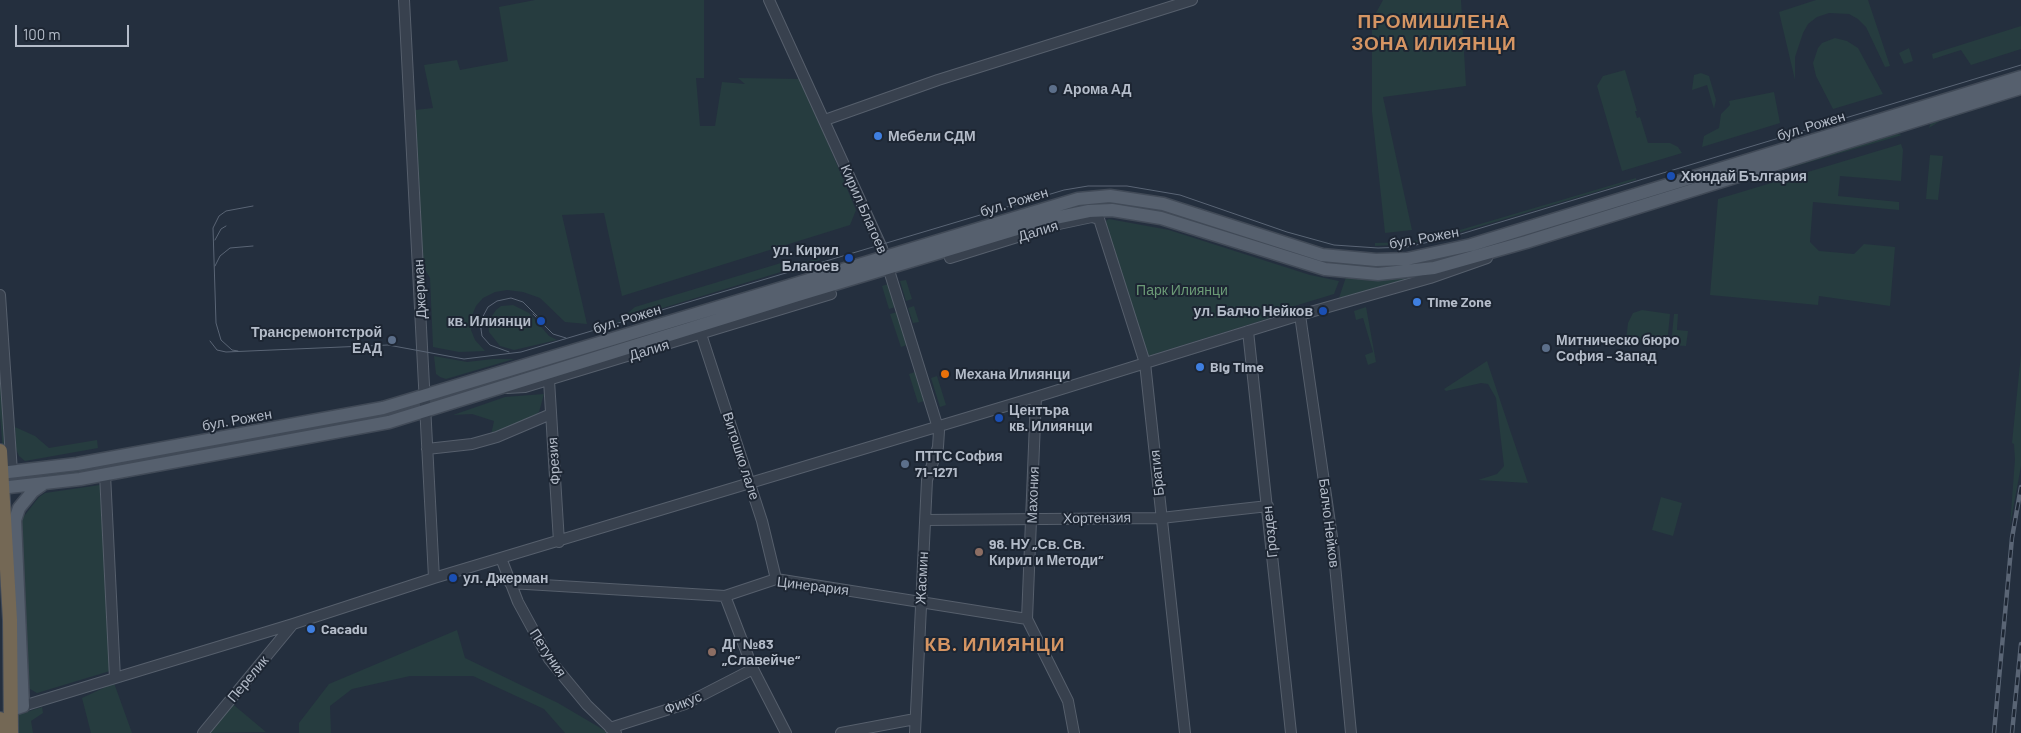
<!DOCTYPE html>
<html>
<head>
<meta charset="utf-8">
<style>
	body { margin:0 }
	#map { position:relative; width:2021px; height:733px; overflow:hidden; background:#242f3e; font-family:Barlow,sans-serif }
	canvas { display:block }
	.scale { position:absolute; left:15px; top:25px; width:114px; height:22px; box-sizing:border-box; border:2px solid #b4bcc9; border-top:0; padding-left:6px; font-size:15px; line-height:18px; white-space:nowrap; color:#b4bcc9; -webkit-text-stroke:4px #1d2633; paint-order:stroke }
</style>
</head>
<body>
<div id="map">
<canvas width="2021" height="733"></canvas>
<div class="scale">100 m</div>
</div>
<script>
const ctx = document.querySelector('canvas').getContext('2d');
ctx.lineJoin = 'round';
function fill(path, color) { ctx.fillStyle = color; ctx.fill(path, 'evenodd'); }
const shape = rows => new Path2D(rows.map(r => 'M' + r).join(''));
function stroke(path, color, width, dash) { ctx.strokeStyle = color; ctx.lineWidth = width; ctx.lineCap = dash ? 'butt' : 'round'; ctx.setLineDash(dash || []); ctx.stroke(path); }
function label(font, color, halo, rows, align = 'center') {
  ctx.font = font + ' Barlow,sans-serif'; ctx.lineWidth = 4; ctx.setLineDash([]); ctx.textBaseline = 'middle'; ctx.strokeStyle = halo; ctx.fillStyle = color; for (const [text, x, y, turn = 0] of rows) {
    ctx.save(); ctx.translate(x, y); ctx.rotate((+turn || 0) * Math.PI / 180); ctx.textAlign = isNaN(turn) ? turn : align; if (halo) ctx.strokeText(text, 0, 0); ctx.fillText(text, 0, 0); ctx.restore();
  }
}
fill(shape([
	[535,0,704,0,704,78,696,78,700,126,715,126,722,82,745,84,738,78,801,79,856,210,850,225,622,296,604,213,562,215,587,324,565,322,540,298,523,292,507,290,495,292,483,298,476,306,471,318,471,330,475,340,485,351,459,352,433,347,430,278,423,266,415,110,433,108,424,65,457,60,460,70,508,61,499,7],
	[1383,0,1461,0,1466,86,1383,97,1412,230,1385,233,1372,112,1372,20],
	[1816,0,1868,0,1890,66,1885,67,1866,27,1858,19,1849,14,1829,13,1817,17,1808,24,1803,33,1795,57,1795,80,1779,12],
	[2021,26,2021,49,1971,65,1961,50,1933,59,1932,54],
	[1835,38,1847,41,1858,48,1883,94,1833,109,1816,76,1813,63,1818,48,1822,43],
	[1909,48,1913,61,1904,64,1899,53],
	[1625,70,1637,111,1635,111,1637,118,1640,117,1648,143,1670,143,1678,147,1682,153,1622,171,1597,86,1603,76],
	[1701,73,1709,76,1716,100,1714,109,1707,85,1692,90,1694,75],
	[1774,92,1780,123,1702,147,1704,136,1719,128,1721,114,1730,105,1729,101],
	[2021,93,2021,95,1940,121,1929,128,1931,122],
	[1897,134,1902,135,1769,174,1768,172],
	[1901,144,1903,150,1901,181,1840,176,1838,196,1899,202,1899,210,1813,202,1810,242,1819,251,1854,254,1864,244,1895,247,1890,306,1819,296,1818,305,1710,295,1718,199],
	[1930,155,1943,156,1938,200,1926,199],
	[1636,178,1636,180,1444,237,1409,244,1375,246,1375,243,1408,242,1443,235],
	[1109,219,1169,230,1310,275,1339,281,1334,294,1288,308,1289,312,1148,356,1104,222],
	[819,258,820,260,617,322,635,307,781,263,783,269],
	[1429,275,1339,298,1346,277,1384,279],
	[797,276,798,278,573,346,575,343],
	[906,280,912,299,906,301,900,281],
	[888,284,895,307,889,309,882,286],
	[513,305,529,313,549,336,557,340,514,350,500,346,489,332,488,322,496,310,501,306],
	[914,306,919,322,913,323,908,308],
	[1366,307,1376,362,1368,365,1365,355,1373,352,1363,318,1356,320,1354,311],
	[1642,310,1670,314,1667,344,1626,340,1628,323,1633,313],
	[897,312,907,345,901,347,890,314],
	[1674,314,1678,314,1677,330,1688,331,1686,346,1671,345],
	[0,346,6,448,3,453,0,415],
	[2021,354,2021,466,2010,526,2015,459,2014,444,2012,443],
	[434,356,467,362,493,359,514,359,446,379,440,377,436,374],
	[1487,361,1510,430,1528,483,1478,480,1497,474,1504,466,1496,398,1488,384,1481,383,1446,391,1444,389],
	[915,372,924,401,918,403,909,374],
	[937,376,946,405,940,407,931,378],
	[544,394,539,412,533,416,491,435,494,421,472,414,453,415,505,397],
	[399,409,400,413,379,419,83,473,26,481,25,477,97,467,345,421],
	[15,427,35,436,49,448,97,440,98,448,25,461,19,456,16,449],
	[100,485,110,671,37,693,30,689,28,683,21,520,39,497,45,493],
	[1661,497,1682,503,1673,536,1652,530],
	[457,630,465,658,558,703,609,733,565,733,544,709,473,676,410,676,352,689,330,706,331,733,299,733,299,723,329,684],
	[114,683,132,733,91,733,82,698],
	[229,701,266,732,203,733],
	[42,707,43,713,31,721,33,733,18,733,17,715]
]), '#263c3f');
const minor = shape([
	[404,0,434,578],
	[769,0,882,248,939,431,938,447,927,480,915,733],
	[825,120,938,80,1192,0],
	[950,258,1059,224,1092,217,1099,219,1145,363,1185,733],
	[0,295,12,472],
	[1300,315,1333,544,1351,733],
	[1248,331,1291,733],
	[701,334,762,521,776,579],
	[549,380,559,542],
	[507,388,525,387,831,294],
	[1036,397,1027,619,1068,701,1074,733],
	[427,449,472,444,497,437,551,414],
	[105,474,115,678],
	[926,520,1161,518,1268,506],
	[501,558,518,602,549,659,587,705,616,733],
	[510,583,725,596,776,579,1027,619],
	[725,596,753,669,786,733],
	[23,706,293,624,434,578,1036,397,1300,315,1430,278,1487,258],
	[610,728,685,704,753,669],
	[203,733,293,624],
	[841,733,915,719]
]);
const major = shape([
	[0,473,77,464,383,408,1078,199,1110,196,1163,204,1322,255,1376,260,1407,259,1471,245,2021,77],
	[0,488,80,479,389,422,798,295,1050,219,1089,211,1112,210,1161,218,1325,269,1378,274,1434,268,1526,242,2021,88],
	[17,708,23,706,15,520,19,508,33,491,43,484]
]);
const highway = shape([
	[0,451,10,620,11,733],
	[0,719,1,733]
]);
stroke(minor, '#565f6c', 12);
stroke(major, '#414a57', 15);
stroke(highway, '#434c59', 16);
stroke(minor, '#38414e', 10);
stroke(major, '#56606e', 12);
stroke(highway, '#746855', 14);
stroke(shape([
	[215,240,221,229,226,226],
	[215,266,220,256,230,248,253,246],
	[533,314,553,334,566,338],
	[210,341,217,350,226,352,388,345,464,359,521,352,1064,190,1088,186,1127,186,1180,195,1287,232,1334,245,1378,248,1407,247,1451,237,2021,65],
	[238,351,232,350,221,340,216,323,213,228,219,216,226,211,253,206],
	[509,352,490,345,482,336,480,322,488,307,497,301,511,298,523,302,539,318]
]), '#5a6575', 1);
const rail = shape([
	[1994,733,2012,538,2021,487],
	[2012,733,2021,644]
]);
stroke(rail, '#5a6575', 4.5);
stroke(rail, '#1d2633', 2.5, [8]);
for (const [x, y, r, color] of [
	[1053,89,5,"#5c6f8a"],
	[878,136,5,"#3f7fe0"],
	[1671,176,5,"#1a4fb4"],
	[849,258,5,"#1a4fb4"],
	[1417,302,5,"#3f7fe0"],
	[1323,311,5,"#1a4fb4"],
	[541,321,5,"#1a4fb4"],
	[392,340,5,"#5c6f8a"],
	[1546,348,5,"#5c6f8a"],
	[1200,367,5,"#3f7fe0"],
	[945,374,5,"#e8710a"],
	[999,418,5,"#1a4fb4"],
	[905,464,5,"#5c6f8a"],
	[979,552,5,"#8d6e63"],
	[453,578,5,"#1a4fb4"],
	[311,629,5,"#3f7fe0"],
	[712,652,5,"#8d6e63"]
]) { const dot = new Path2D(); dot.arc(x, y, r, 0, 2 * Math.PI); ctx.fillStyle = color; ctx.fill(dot); stroke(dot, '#1d2633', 2); }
label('bold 14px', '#b4bcc9', '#1d2633', [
	["Арома АД",1063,89],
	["Мебели СДМ",888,136],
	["Хюндай България",1681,176],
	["ул. Кирил",839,250,"right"],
	["Благоев",839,266,"right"],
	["Time Zone",1427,302],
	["ул. Балчо Нейков",1313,311,"right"],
	["кв. Илиянци",531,321,"right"],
	["Трансремонтстрой",382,332,"right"],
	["ЕАД",382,348,"right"],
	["Митническо бюро",1556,340],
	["София - Запад",1556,356],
	["Big Time",1210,367],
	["Механа Илиянци",955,374],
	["Центъра",1009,410],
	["кв. Илиянци",1009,426],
	["ПТТС София",915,456],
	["71-1271",915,472],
	["98. НУ „Св. Св.",989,544],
	["Кирил и Методи“",989,560],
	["ул. Джерман",463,578],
	["Cacadu",321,629],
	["ДГ №83",722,644],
	["„Славейче“",722,660]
], 'left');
label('14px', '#b4bcc9', '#1d2633', [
	["бул. Рожен",1811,126,-17],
	["бул. Рожен",1014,202,-17],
	["Кирил Благоев",864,209,66],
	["Далия",1038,231,-17],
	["бул. Рожен",1424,238,-10],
	["Джерман",420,289,-93],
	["бул. Рожен",627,319,-17],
	["Далия",649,350,-17],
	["бул. Рожен",237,420,-10],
	["Витошко лале",741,456,72],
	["Фрезия",554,461,-94],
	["Братия",1157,473,-96],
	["Махония",1033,495,-88],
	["Хортензия",1097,518,-1],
	["Балчо Нейков",1329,523,83],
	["Грозден",1270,532,-96],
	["Жасмин",922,578,-87],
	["Цинерария",813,586,7],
	["Петуния",548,653,57],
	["Перелик",248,679,-50],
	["Фикус",683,703,-22]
]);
label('14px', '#6b9a76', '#1d2633', [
	["Парк Илиянци",1182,290]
]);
ctx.letterSpacing = '1px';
label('bold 19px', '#d59563', '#1d2633', [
	["ПРОМИШЛЕНА",1434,22],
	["ЗОНА ИЛИЯНЦИ",1434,44],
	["КВ. ИЛИЯНЦИ",995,645]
]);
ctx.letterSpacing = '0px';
</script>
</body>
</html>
